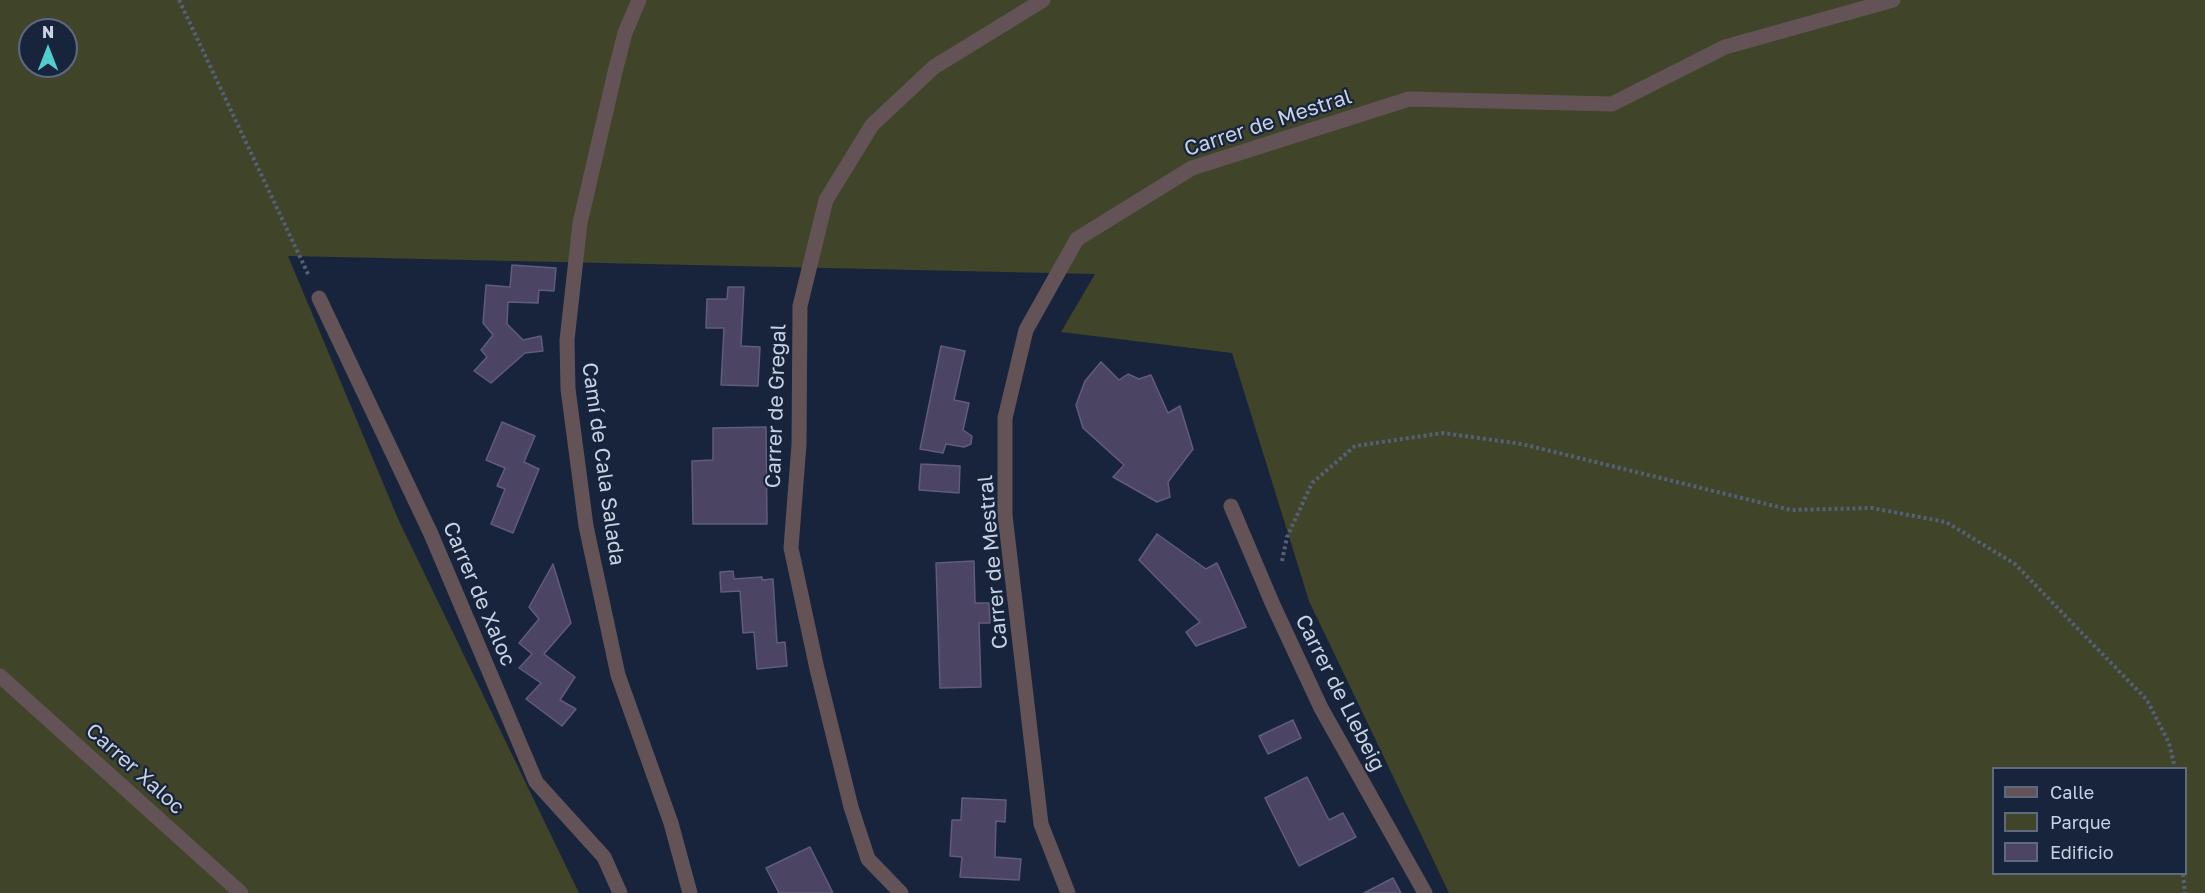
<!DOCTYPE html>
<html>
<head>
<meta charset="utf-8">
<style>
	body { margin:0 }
	#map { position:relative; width:2205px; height:893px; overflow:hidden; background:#17243c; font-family:"Golos Text",sans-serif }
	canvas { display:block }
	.legend { position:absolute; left:1992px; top:767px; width:195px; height:108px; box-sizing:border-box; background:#17243c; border:2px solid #5e6a7e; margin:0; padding:8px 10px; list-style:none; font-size:18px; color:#c9d2e2 }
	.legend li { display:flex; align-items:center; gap:12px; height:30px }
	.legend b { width:30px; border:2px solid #5e6a7e }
	.north { position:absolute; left:18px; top:18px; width:60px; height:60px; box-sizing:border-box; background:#17243c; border:2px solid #5e6a7e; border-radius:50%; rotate:0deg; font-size:16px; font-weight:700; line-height:24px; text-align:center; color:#c9d2e2 }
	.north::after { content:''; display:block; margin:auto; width:21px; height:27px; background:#52cdcc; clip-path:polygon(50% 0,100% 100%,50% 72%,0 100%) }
</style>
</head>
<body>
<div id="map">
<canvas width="2205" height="893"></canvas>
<ul class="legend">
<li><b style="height:8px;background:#635357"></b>Calle</li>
<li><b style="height:16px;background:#404429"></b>Parque</li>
<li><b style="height:16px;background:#4b4563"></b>Edificio</li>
</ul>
<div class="north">N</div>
</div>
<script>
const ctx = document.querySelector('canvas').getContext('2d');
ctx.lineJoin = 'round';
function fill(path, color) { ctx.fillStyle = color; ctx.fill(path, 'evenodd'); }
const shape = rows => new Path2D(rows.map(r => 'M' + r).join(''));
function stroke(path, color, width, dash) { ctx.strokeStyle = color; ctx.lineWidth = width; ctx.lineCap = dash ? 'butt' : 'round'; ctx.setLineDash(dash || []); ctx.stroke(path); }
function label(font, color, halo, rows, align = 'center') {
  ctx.font = font + ' "Golos Text",sans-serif'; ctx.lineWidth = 4.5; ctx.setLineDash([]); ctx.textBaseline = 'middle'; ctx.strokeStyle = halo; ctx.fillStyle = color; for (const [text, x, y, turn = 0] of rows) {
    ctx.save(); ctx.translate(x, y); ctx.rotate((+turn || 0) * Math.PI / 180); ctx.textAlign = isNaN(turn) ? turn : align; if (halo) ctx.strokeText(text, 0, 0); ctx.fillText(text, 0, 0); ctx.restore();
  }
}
fill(shape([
	[0,0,2205,0,2205,893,1449,893,1309,601,1232,353,1061,332,1095,274,288,256,399,521,579,893,0,893],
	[30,30,66,30,66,66,30,66],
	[1994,768,2186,768,2186,874,1994,874]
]), '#404429');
const building = shape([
	[512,265,556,268,554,291,539,290,538,303,508,302,507,324,523,340,541,336,543,351,525,353,491,383,474,371,487,357,481,350,493,335,483,323,486,285,510,287,512,265],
	[728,287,744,287,741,346,760,347,758,386,721,385,724,328,706,328,707,299,727,299,728,287],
	[941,346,965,351,954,400,969,403,963,430,972,436,971,444,964,447,946,444,943,453,920,449,941,346],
	[1101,362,1119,380,1128,374,1139,379,1151,375,1168,413,1180,406,1193,449,1168,482,1170,497,1157,502,1113,477,1124,465,1083,428,1076,405,1085,381,1101,362],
	[502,422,535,436,524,462,539,469,513,533,491,524,505,489,497,486,505,468,486,460,502,422],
	[766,427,767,524,693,524,692,461,713,460,713,428,766,427],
	[921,464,960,466,959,493,919,490,921,464],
	[1157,534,1206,569,1217,563,1246,627,1196,646,1186,632,1200,622,1139,560,1157,534],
	[974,561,975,603,989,603,990,623,979,623,981,687,940,688,936,563,974,561],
	[553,564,571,623,544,654,575,677,560,700,576,709,562,726,526,699,541,683,519,668,532,654,519,643,539,619,529,607,553,564],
	[733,571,734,579,762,577,762,580,773,579,777,643,785,642,787,666,757,669,754,632,743,633,740,591,721,592,720,572,733,571],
	[1293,720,1301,738,1268,754,1259,736,1293,720],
	[1307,777,1329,820,1343,813,1356,837,1299,866,1265,798,1307,777],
	[962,798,1006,800,1005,822,996,821,995,857,1021,859,1019,880,960,877,962,857,950,856,952,820,961,820,962,798],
	[810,847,833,893,779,893,766,868,810,847],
	[1393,878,1401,893,1364,893,1393,878]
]);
fill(building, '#4b4563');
stroke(building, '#615c7b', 1.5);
stroke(shape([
	[179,0,309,276],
	[1282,561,1287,537,1312,483,1355,446,1443,433,1522,444,1791,510,1872,508,1946,522,2015,564,2147,700,2169,743,2175,768],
	[2183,874,2185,893]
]), '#546075', 4, [3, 3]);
stroke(shape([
	[639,0,625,33,616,68,580,223,567,340,568,389,586,526,618,675,671,823,690,893],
	[319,298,431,534,536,782,604,857,620,893],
	[1231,506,1273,605,1321,708,1425,893],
	[0,676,241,893],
	[901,893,868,859,851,807,817,669,791,548,799,444,800,306,826,200,872,125,934,67,1043,0],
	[1068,893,1041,824,1005,515,1005,418,1026,330,1077,239,1192,168,1409,99,1612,104,1725,47,1893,0]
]), '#635357', 15);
label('21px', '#c9d2e2', '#17243c', [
	["Carrer de Mestral",1268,123,-18],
	["Carrer de Gregal",776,406,-88],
	["Camí de Cala Salada",603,464,82],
	["Carrer de Mestral",993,562,-95],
	["Carrer de Xaloc",479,594,67],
	["Carrer de Llebeig",1340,693,63],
	["Carrer Xaloc",135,769,42]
]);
</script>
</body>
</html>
